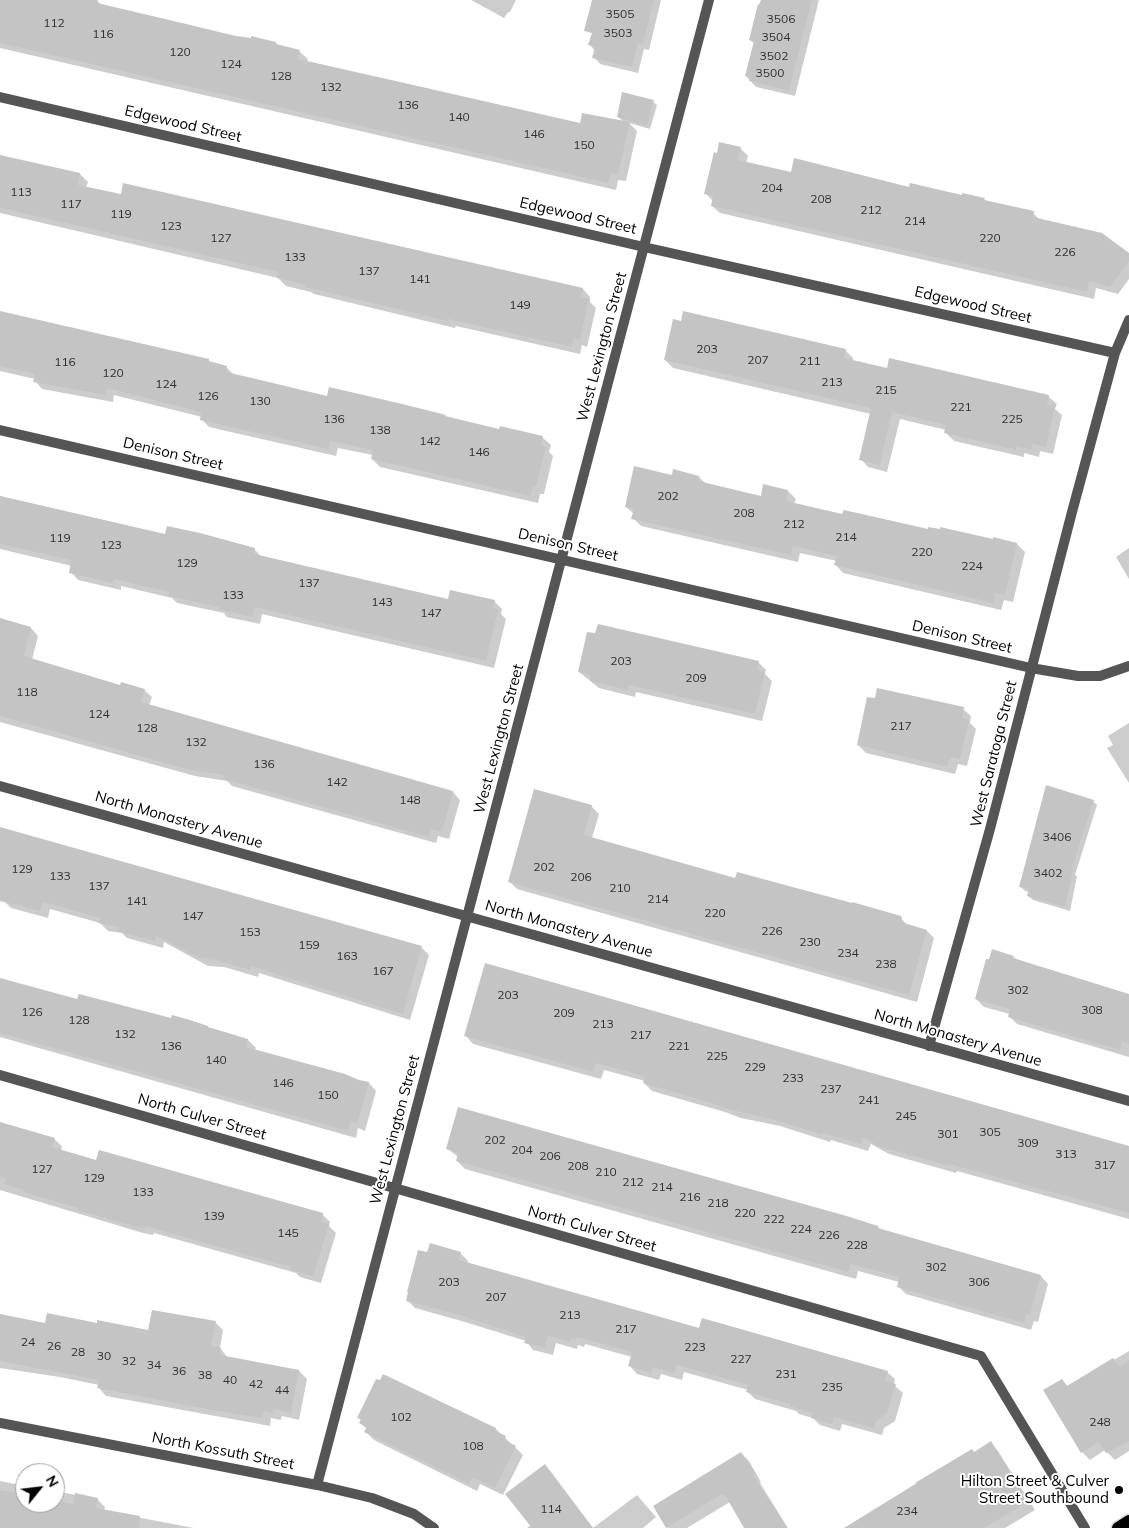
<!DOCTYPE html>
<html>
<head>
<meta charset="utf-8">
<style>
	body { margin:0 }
	#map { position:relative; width:1129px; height:1528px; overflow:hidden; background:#fff; font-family:Mulish,sans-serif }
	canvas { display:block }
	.north { position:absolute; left:15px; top:1463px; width:50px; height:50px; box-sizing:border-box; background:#fff; border:1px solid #999; border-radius:50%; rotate:61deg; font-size:14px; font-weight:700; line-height:20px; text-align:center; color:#000 }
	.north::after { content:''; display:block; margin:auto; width:18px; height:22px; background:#000; clip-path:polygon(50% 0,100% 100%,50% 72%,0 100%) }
</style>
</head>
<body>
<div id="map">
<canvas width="1129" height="1528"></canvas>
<div class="north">N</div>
</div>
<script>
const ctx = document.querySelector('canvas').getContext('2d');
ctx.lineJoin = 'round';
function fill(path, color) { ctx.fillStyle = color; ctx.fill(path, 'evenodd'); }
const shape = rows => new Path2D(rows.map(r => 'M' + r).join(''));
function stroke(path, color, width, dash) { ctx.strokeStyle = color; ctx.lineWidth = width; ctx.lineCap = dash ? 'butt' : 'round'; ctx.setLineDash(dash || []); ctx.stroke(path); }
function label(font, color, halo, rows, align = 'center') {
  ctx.font = font + ' Mulish,sans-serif'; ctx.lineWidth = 4; ctx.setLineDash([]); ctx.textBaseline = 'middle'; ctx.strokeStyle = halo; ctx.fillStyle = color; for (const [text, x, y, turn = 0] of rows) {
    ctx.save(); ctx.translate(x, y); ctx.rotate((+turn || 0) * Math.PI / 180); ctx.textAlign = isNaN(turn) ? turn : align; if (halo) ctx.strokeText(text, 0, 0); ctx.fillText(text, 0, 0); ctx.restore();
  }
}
fill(shape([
	[0,0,97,1,102,5,236,37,276,43,279,46,300,52,308,59,307,62,580,124,624,122,618,117,653,102,657,105,650,129,629,123,637,131,626,181,618,180,616,190,0,48],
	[471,0,516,0,510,12,508,12,504,18],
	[598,0,661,0,649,50,644,49,638,73,600,64,594,57,595,51,590,45],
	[761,0,819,0,795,96,756,87,746,76,755,44,750,40],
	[740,148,748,156,746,163,792,173,984,200,986,202,1033,213,1041,221,1129,255,1129,279,1118,294,1096,288,1094,299,720,213,712,206,713,201,706,194],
	[0,156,80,174,88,182,86,188,583,289,590,297,590,302,596,308,587,347,582,345,580,354,456,326,455,328,314,294,311,292,286,286,278,278,0,213],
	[0,313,209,361,212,363,226,367,235,376,328,397,397,404,445,416,447,418,500,431,501,427,543,438,551,445,549,452,553,456,544,494,540,494,538,503,380,467,372,459,373,455,338,448,336,456,209,427,201,419,202,417,114,395,113,402,42,389,35,381,35,379,0,371],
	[845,350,853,358,853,361,887,370,911,364,1049,397,1057,404,1055,409,1062,415,1053,454,1040,451,1039,457,1024,453,1024,457,954,441,946,433,946,430,900,419,887,472,868,467,861,459,871,414,673,368,665,360],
	[673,476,699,477,706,484,762,497,788,491,796,499,794,504,843,516,994,541,994,539,1017,544,1025,552,1013,602,1004,600,1001,610,843,573,836,565,837,561,800,553,798,562,641,526,633,518,634,514,626,507],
	[0,496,166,535,254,549,262,557,449,600,494,601,502,609,501,614,506,619,494,668,262,614,260,624,227,617,224,613,177,603,172,598,121,586,121,590,78,580,71,572,72,566,0,549],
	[1129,548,1129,579,1116,557],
	[31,628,38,636,32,660,121,687,144,690,152,697,149,706,453,792,460,800,449,839,438,836,436,843,232,786,227,781,195,776,0,722,0,640],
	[758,662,766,670,765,674,772,681,762,721,636,692,635,697,599,688,579,672],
	[963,709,971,716,970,723,976,729,967,766,958,764,955,774,866,753,858,745],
	[1129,723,1129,783,1107,748,1113,745,1108,736],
	[1093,801,1097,805,1075,875,1077,876,1070,911,1033,900,1028,896,1029,892,1025,891,1020,886],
	[591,806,599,814,592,838,736,880,900,917,908,926,927,931,934,938,917,1002,517,889,509,881],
	[0,828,421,947,429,955,410,1020,259,973,258,977,224,967,208,966,164,942,163,948,127,938,122,933,108,931,100,923,50,909,48,918,11,908,4,901,0,901],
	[1014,957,1018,961,1129,995,1129,1057,1017,1024,1009,1016,1010,1014,984,1007,976,999],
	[0,979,72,999,211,1030,248,1040,256,1048,255,1050,359,1082,369,1083,376,1091,365,1131,358,1128,356,1138,0,1037],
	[466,1036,1129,1147,1129,1219,957,1171,956,1173,889,1154,871,1144,868,1151,831,1140,830,1142,780,1126,741,1118,725,1112,652,1091,644,1083,645,1081,604,1070,601,1079,473,1044],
	[0,1123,54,1139,62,1146,61,1151,97,1161,100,1151,322,1214,330,1222,329,1226,336,1233,321,1283,300,1277,296,1273,154,1233,153,1235,143,1233,0,1190],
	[448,1149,878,1227,881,1230,1041,1276,1048,1284,1038,1322,1034,1321,1031,1330,906,1294,898,1286,899,1282,858,1271,856,1279,465,1169,457,1161,458,1157],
	[460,1253,468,1261,467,1264,700,1329,887,1372,895,1379,894,1385,903,1393,895,1421,884,1428,882,1435,842,1424,840,1431,820,1425,813,1418,799,1414,796,1411,755,1399,747,1391,748,1390,684,1372,682,1380,661,1374,659,1380,637,1374,630,1366,632,1357,585,1344,584,1347,578,1345,577,1349,556,1343,553,1355,533,1350,526,1341,465,1322,415,1308,407,1300,428,1254],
	[0,1316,46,1324,149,1332,215,1322,223,1330,220,1348,228,1358,299,1371,307,1379,299,1420,282,1416,281,1420,271,1418,270,1426,106,1396,99,1388,99,1385,60,1377,0,1368],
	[1129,1351,1129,1451,1115,1460,1105,1450,1090,1460,1082,1452,1062,1380,1068,1387],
	[358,1417,496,1429,523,1455,503,1495,480,1484,477,1491,374,1440,366,1432,367,1429,360,1423,362,1421],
	[991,1443,998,1451,1035,1510,1005,1528,846,1528],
	[741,1453,749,1461,761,1482,760,1483,788,1528,745,1528,730,1502,687,1528,668,1528,654,1507],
	[545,1466,552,1473,593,1528,637,1495,656,1517,643,1528,527,1528,531,1525],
	[0,1481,25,1486,25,1503,55,1503,55,1491,97,1499,105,1507,104,1511,194,1528,0,1528]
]), '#0003');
fill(shape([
	[0,0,98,0,97,3,182,23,236,36,251,38,251,36,276,42,276,44,300,50,298,59,400,82,580,123,582,113,630,122,618,174,611,173,608,183,0,43],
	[592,0,654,0,643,44,638,43,632,67,592,58,595,47,588,45,592,33,584,31],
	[761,0,812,0,789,91,749,81,750,78,745,76,754,41,749,40,758,4,759,5],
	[622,92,654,100,647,126,617,117],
	[719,142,741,147,738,160,791,172,794,158,909,187,910,183,962,195,962,193,985,198,984,200,1034,211,1033,217,1102,233,1129,253,1129,261,1110,287,1089,281,1087,292,711,206,713,196,704,194,714,152,717,153],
	[0,155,80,173,78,185,121,194,123,183,583,288,581,297,589,299,580,340,574,338,572,347,448,319,447,321,305,287,306,285,277,278,278,272,0,208],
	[0,311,209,359,209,361,227,366,226,372,252,378,327,396,329,387,398,403,446,415,445,416,499,429,500,426,543,436,541,446,546,447,536,487,533,487,530,496,371,459,373,450,330,441,328,449,200,420,201,412,107,388,105,395,33,382,35,374,0,366],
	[683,311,846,349,844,358,887,368,889,358,1049,395,1047,405,1055,406,1046,447,1032,444,1031,450,1017,446,1016,450,944,433,946,425,892,412,880,465,859,460,871,408,664,360,673,319,681,321],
	[634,466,672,475,673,469,699,476,698,481,761,496,763,484,788,490,786,501,842,514,844,510,928,529,928,527,940,529,940,527,993,539,993,537,1017,543,1005,595,996,593,993,603,834,565,837,556,793,546,791,555,631,519,634,509,625,507],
	[0,496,165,534,167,526,200,533,255,548,254,554,448,599,450,590,495,600,493,608,498,610,486,661,254,607,252,617,218,609,219,607,168,596,169,592,114,579,113,583,69,573,71,560,0,544],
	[0,618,31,627,24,656,120,685,121,682,145,689,141,702,453,791,442,832,431,829,429,837,223,779,224,775,186,769,0,716],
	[598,624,759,661,757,670,765,672,755,714,629,685,628,690,590,681,591,675,578,672,587,632,595,633],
	[877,688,964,707,962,718,969,720,960,759,950,757,947,767,857,745,867,697,875,698],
	[1046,785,1094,800,1071,870,1073,871,1065,907,1027,896,1029,889,1019,887],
	[534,789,592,805,584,835,735,878,737,872,852,903,852,902,901,916,902,918,901,922,927,930,909,995,508,882],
	[0,827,422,946,403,1014,251,966,250,970,215,960,199,958,156,936,155,941,117,931,119,927,98,923,100,918,43,902,40,911,0,901],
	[992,949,1014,956,1013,958,1129,994,1129,1044,1122,1042,1120,1049,1095,1043,1008,1017,1010,1009,975,999,986,959,989,959],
	[485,963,1129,1146,1129,1213,949,1164,949,1166,906,1154,880,1147,863,1137,861,1144,823,1133,823,1135,771,1119,732,1110,718,1106,718,1105,643,1083,645,1076,596,1063,593,1072,464,1036],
	[0,978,77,999,79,994,171,1018,172,1015,190,1020,208,1026,208,1027,248,1039,246,1047,345,1074,359,1080,369,1082,357,1124,351,1121,348,1131,0,1033],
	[458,1107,850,1217,878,1226,878,1228,1041,1275,1030,1315,1027,1314,1024,1323,897,1287,899,1277,851,1264,848,1272,456,1161,458,1153,446,1149],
	[0,1122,55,1138,52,1147,96,1160,99,1150,323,1213,321,1222,329,1224,313,1276,290,1270,291,1267,194,1240,146,1226,146,1228,134,1226,77,1210,78,1208,23,1192,24,1190,4,1184,6,1179,0,1177],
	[430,1243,461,1252,459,1260,643,1312,699,1328,702,1318,888,1371,885,1381,896,1384,887,1413,876,1421,874,1428,834,1417,832,1424,811,1418,812,1413,790,1406,790,1404,746,1392,748,1385,677,1365,674,1373,653,1367,651,1373,628,1366,632,1352,577,1337,576,1340,571,1338,570,1342,548,1336,545,1348,524,1343,526,1337,456,1314,406,1301,408,1292,407,1292,418,1250,427,1252],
	[152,1310,216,1321,211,1346,221,1348,220,1355,299,1370,291,1413,274,1409,273,1413,264,1411,262,1418,212,1410,97,1388,99,1380,0,1361,0,1314,45,1323,47,1313,97,1323,97,1320,148,1330],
	[1113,1358,1119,1367,1129,1360,1129,1441,1106,1453,1099,1442,1081,1453,1043,1390,1062,1379,1067,1386],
	[383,1374,496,1428,495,1431,506,1436,504,1440,516,1446,495,1488,472,1477,469,1484,364,1432,367,1427,359,1423,361,1419,357,1418,376,1379,380,1380],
	[991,1441,1028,1502,984,1528,844,1528,917,1483,915,1483,972,1449,974,1452],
	[741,1452,755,1474,753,1475,787,1528,744,1528,725,1495,723,1496,722,1494,666,1528,653,1506],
	[545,1464,559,1484,593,1528,532,1528,505,1494],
	[0,1490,25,1494,25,1503,55,1503,55,1501,73,1504,75,1493,98,1498,96,1508,140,1516,139,1528,0,1528]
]), '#c4c4c4');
const primary = shape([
	[1118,1528,1129,1521]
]);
stroke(primary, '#dbdbdb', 15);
stroke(shape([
	[0,97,644,247,1115,353],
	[0,430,1031,668,1078,676,1100,676,1129,666],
	[0,786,1129,1101],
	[929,1046,990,829,1072,512,1115,353,1129,320],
	[0,1075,981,1356,1085,1528],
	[0,1423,317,1485,372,1498,414,1514,434,1528],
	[317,1485,709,0]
]), '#555', 10);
stroke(primary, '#000', 12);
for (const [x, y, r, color] of [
	[1119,1490,5,"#000"]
]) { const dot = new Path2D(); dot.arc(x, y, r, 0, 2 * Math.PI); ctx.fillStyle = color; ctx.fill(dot); stroke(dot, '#fff', 2); }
label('12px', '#313131', null, [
	["3505",620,14],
	["3506",781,19],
	["112",54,23],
	["3503",618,33],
	["116",103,34],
	["3504",776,37],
	["120",180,52],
	["3502",774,56],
	["124",231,64],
	["3500",770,73],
	["128",281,76],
	["132",331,87],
	["136",408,105],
	["140",459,117],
	["146",534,134],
	["150",584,145],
	["204",772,188],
	["113",21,192],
	["208",821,199],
	["117",71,204],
	["212",871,210],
	["119",121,214],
	["214",915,221],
	["123",171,226],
	["127",221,238],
	["220",990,238],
	["226",1065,252],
	["133",295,257],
	["137",369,271],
	["141",420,279],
	["149",520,305],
	["203",707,349],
	["207",758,360],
	["211",810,361],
	["116",65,362],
	["120",113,373],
	["213",832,382],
	["124",166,384],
	["215",886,390],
	["126",208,396],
	["130",260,401],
	["221",961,407],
	["136",334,419],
	["225",1012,419],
	["138",380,430],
	["142",430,441],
	["146",479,452],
	["202",668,496],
	["208",744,513],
	["212",794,524],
	["214",846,537],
	["119",60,538],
	["123",111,545],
	["220",922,552],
	["129",187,563],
	["224",972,566],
	["137",309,583],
	["133",233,595],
	["143",382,602],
	["147",431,613],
	["203",621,661],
	["209",696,678],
	["118",27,692],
	["124",99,714],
	["217",901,726],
	["128",147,728],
	["132",196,742],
	["136",264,764],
	["142",337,782],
	["148",410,800],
	["3406",1057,837],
	["202",544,867],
	["129",22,869],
	["3402",1048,873],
	["133",60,876],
	["206",581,877],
	["137",99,886],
	["210",620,888],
	["214",658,899],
	["141",137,901],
	["220",715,913],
	["147",193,916],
	["226",772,931],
	["153",250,932],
	["230",810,942],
	["159",309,945],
	["234",848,953],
	["163",347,956],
	["238",886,964],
	["167",383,971],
	["302",1018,990],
	["203",508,995],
	["308",1092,1010],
	["126",32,1012],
	["209",564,1013],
	["128",79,1020],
	["213",603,1024],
	["132",125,1034],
	["217",641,1035],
	["136",171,1046],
	["221",679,1046],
	["225",717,1056],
	["140",216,1060],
	["229",755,1067],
	["233",793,1078],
	["146",283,1083],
	["237",831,1089],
	["150",328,1095],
	["241",869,1100],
	["245",906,1116],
	["305",990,1132],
	["301",948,1134],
	["202",495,1140],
	["309",1028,1143],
	["204",522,1150],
	["313",1066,1154],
	["206",550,1156],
	["317",1105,1165],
	["208",578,1166],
	["127",42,1169],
	["210",606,1172],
	["129",94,1178],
	["212",633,1182],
	["214",662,1187],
	["133",143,1192],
	["216",690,1197],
	["218",718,1203],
	["220",745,1213],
	["139",214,1216],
	["222",774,1219],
	["224",801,1229],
	["145",288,1233],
	["226",829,1235],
	["228",857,1245],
	["302",936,1267],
	["203",449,1282],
	["306",979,1282],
	["207",496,1297],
	["213",570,1315],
	["217",626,1329],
	["24",28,1342],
	["26",54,1346],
	["223",695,1347],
	["28",78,1352],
	["30",104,1356],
	["227",741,1359],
	["32",129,1361],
	["34",154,1365],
	["36",179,1371],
	["231",786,1374],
	["38",205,1375],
	["40",230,1380],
	["42",256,1384],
	["235",832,1387],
	["44",282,1390],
	["102",401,1417],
	["248",1100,1422],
	["108",473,1446],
	["114",551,1509],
	["234",907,1511]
]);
label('15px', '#000', '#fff', [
	["Edgewood Street",183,124,13],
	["Edgewood Street",578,216,13],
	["Edgewood Street",973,305,13],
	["West Lexington Street",602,347,-75],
	["Denison Street",173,454,13],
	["Denison Street",568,545,13],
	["Denison Street",962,637,13],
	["West Lexington Street",499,739,-75],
	["West Saratoga Street",994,754,-76],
	["North Monastery Avenue",179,820,16],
	["North Monastery Avenue",569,929,16],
	["North Monastery Avenue",958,1038,16],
	["North Culver Street",202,1117,16],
	["West Lexington Street",395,1130,-75],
	["North Culver Street",592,1229,16],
	["North Kossuth Street",223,1451,11]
]);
label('15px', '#000', '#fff', [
	["Hilton Street & Culver",1109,1481],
	["Street Southbound",1109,1498]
], 'right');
</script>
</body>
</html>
